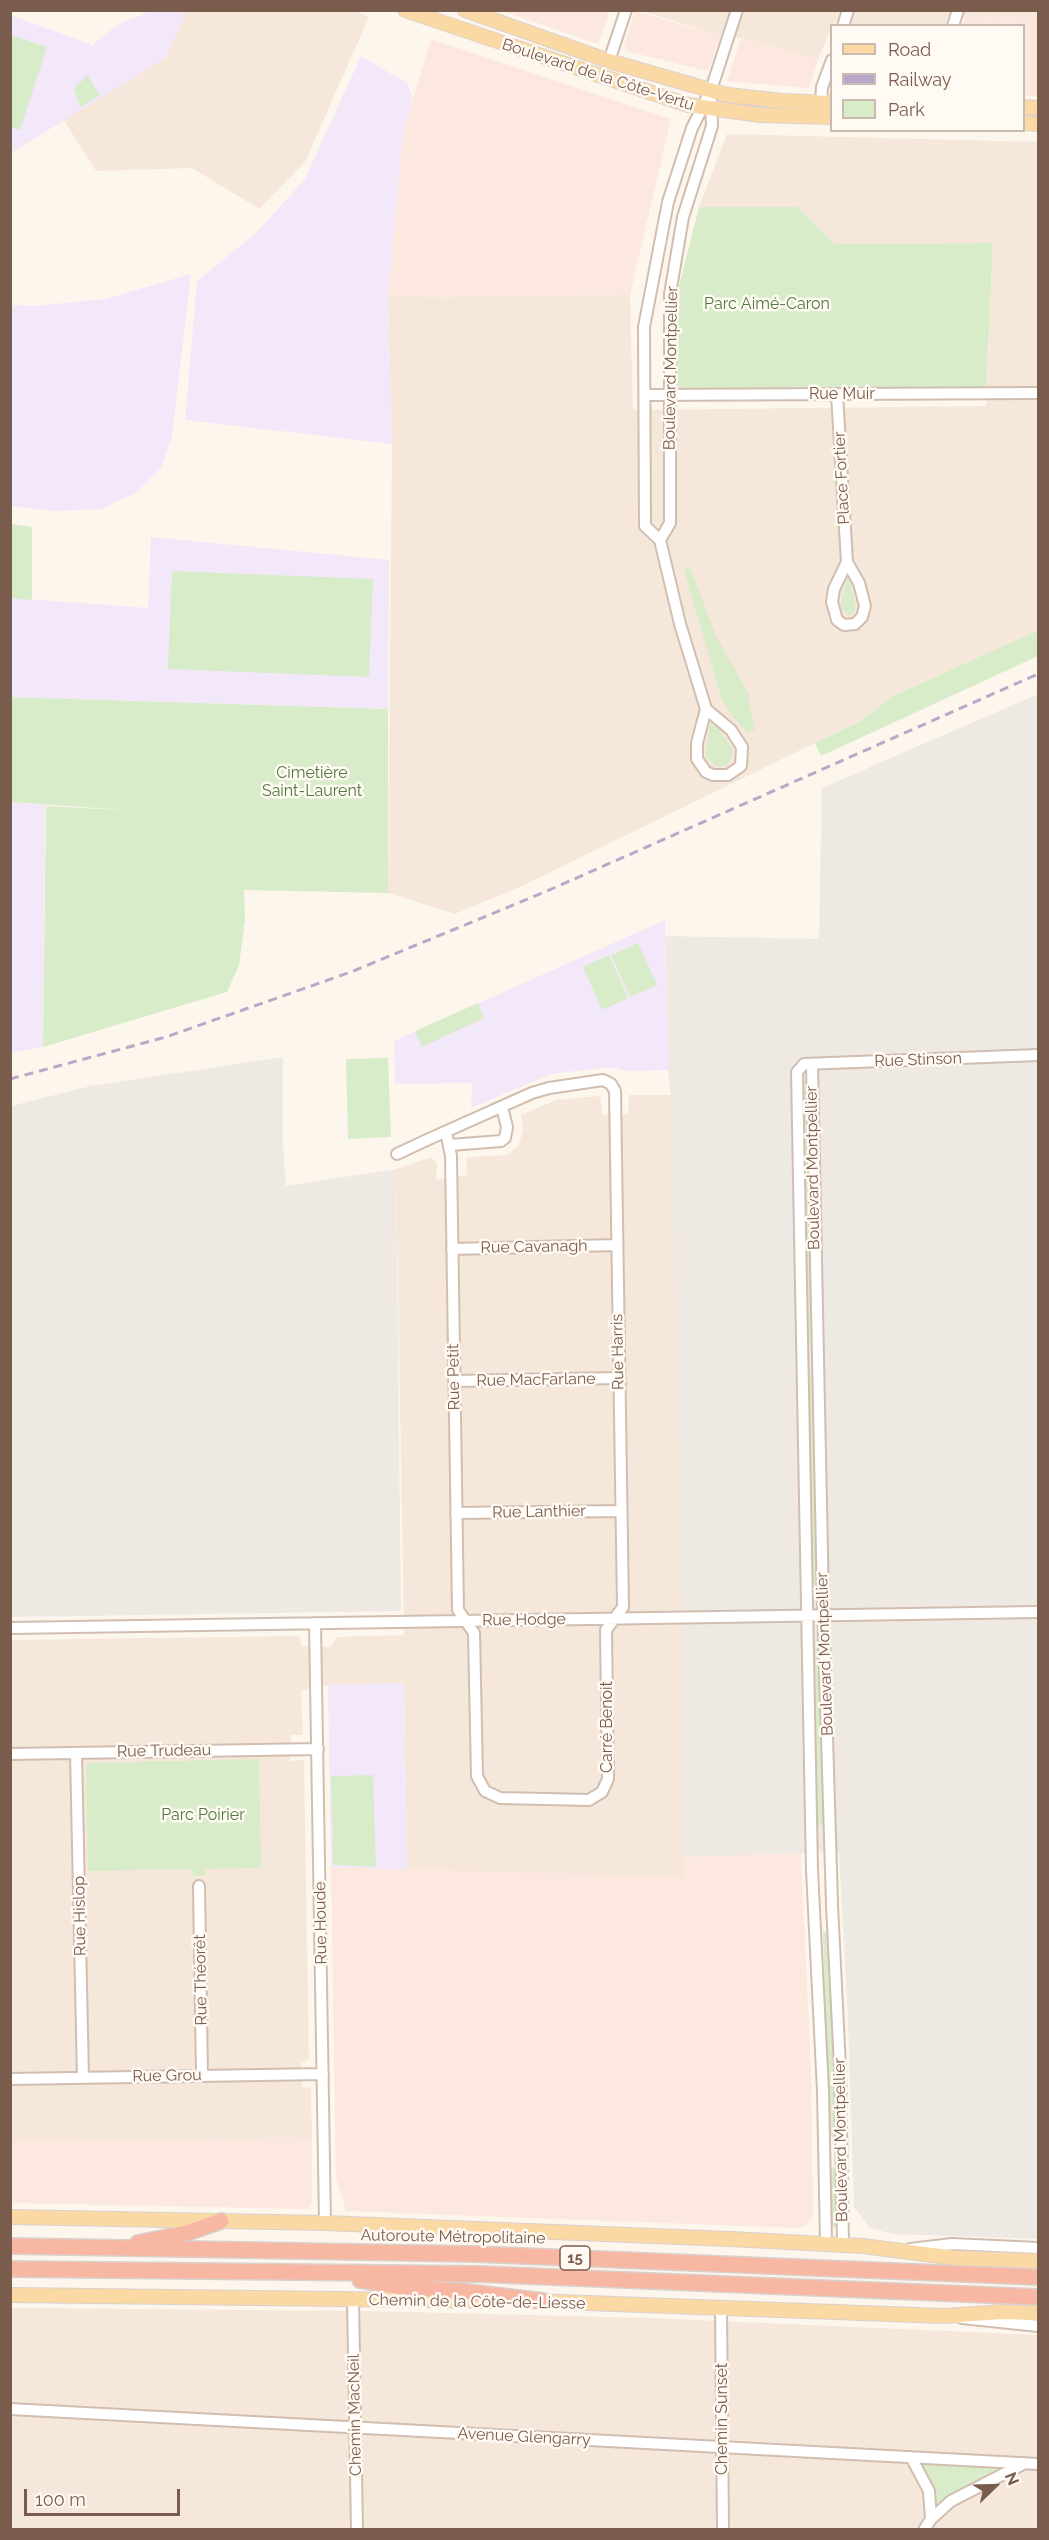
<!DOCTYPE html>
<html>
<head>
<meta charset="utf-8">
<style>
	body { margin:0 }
	#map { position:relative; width:1049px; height:2540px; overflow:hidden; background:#fdf6ec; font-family:Raleway,sans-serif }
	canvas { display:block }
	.frame { position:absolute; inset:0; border:12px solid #7a5c4d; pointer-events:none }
	.legend { position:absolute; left:830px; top:24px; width:195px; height:108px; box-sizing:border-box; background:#fffaf3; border:2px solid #cabbb1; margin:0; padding:8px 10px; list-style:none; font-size:18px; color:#7a5c4d }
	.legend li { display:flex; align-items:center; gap:12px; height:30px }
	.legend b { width:30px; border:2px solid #cabbb1 }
	.north { position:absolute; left:965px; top:2456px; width:60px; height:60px; -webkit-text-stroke:4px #fffaf3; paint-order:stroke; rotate:67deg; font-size:16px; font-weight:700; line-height:24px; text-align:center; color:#7a5c4d }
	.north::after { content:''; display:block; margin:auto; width:21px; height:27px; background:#7a5c4d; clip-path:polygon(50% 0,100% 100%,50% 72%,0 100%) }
	.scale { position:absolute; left:24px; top:2489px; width:156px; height:27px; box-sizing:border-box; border:3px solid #7a5c4d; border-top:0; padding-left:8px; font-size:18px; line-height:21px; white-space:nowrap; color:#7a5c4d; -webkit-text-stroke:4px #fffaf3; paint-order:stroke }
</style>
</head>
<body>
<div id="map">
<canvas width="1049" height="2540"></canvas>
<div class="frame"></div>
<ul class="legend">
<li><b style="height:8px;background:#fbd9a5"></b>Road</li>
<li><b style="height:8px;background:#b9a8c9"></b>Railway</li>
<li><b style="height:16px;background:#d8ecc9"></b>Park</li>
</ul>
<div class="north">N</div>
<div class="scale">100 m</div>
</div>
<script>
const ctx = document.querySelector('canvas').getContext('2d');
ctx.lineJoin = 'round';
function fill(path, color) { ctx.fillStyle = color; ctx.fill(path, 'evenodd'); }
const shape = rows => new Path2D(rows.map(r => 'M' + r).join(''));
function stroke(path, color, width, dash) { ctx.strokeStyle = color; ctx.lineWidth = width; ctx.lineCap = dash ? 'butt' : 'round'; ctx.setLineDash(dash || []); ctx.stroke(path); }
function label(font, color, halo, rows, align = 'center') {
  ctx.font = font + ' Raleway,sans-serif'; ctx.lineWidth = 5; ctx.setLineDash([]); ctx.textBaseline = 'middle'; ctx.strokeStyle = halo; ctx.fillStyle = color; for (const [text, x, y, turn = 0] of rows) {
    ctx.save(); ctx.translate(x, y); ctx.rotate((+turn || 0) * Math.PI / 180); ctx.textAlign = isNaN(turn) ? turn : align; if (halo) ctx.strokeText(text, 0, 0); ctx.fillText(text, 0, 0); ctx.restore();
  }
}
fill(shape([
	[351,10,369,17,305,162,259,209,192,168,96,171,63,119,165,58,187,11],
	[1038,10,1038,17,948,18,945,26,853,26,836,20,832,26,818,59,741,38,721,36,642,11],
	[727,134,1038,142,1038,630,891,697,858,722,524,885,455,914,388,893,392,444,388,297,630,295,633,410,986,406,993,243,835,244,798,207,699,207],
	[629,1095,671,1095,682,1605,683,1878,407,1870,404,1683,328,1685,301,1691,303,1735,291,1735,290,1761,304,1760,309,2059,301,2063,302,2087,311,2088,312,2138,11,2142,10,1640,299,1636,302,1646,331,1647,336,1637,404,1635,396,1169,431,1157,437,1163,436,1180,467,1175,467,1157,507,1155,519,1145,523,1129,521,1115,556,1100,600,1096,603,1115,628,1114],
	[11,2308,368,2311,649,2318,1038,2335,1038,2529,11,2530]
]), '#f5e8da');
fill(shape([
	[503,11,610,10,610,11,598,44],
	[635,11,721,36,708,71,626,51,624,46],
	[1038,17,1038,97,1024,96,1024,26,963,25,965,18],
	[741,38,818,59,809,88,727,81],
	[431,39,671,119,630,295,388,297,403,132],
	[801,1853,811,2070,813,2217,806,2225,798,2228,346,2211,336,2178,331,1867,683,1877,683,1857],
	[312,2138,312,2202,309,2209,11,2203,11,2142]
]), '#fde8e0');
fill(shape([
	[1038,694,1038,2239,893,2234,870,2228,854,2207,848,2020,839,1852,683,1857,682,1605,671,1095,668,1070,665,936,819,939,822,788],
	[283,1057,283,1147,286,1186,396,1169,401,1611,11,1617,11,1106,91,1086]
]), '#efe9e4');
fill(shape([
	[151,11,187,11,165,58,11,153,10,15,90,44,90,47,117,25],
	[361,56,407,83,413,97,403,132,388,297,392,444,185,420,197,281,256,233,305,179],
	[191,274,172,436,161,468,136,493,101,509,56,511,11,506,11,305,34,306,105,299],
	[151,537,389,560,388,709,11,697,11,598,148,608],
	[10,802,45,805,43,1047,11,1053],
	[665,920,668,1070,625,1071,618,1068,602,1068,551,1074,471,1108,472,1083,395,1084,394,1041],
	[404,1683,407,1870,331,1867,328,1685]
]), '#f3e8fa');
fill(shape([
	[11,35,47,47,20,130,11,127],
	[87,75,100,95,80,107,74,89],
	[699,207,798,207,835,244,993,243,986,394,670,395,669,326],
	[11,524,32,527,32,600,11,598],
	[690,568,717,638,750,696,748,698,755,730,748,733,732,716,721,697,684,569],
	[172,571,373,579,369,677,168,669],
	[847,578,850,578,856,607,855,612,849,615,840,608],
	[1038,630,1038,656,821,756,815,743,859,722,891,697],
	[10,697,388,709,388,893,244,890,245,920,239,965,227,992,43,1047,46,806,138,811,11,802],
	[710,724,715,725,733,748,732,757,726,766,716,766,705,757],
	[638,943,657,985,630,997,611,955],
	[609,955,628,998,602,1010,583,967],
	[478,1003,484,1018,422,1047,415,1031],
	[388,1058,391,1137,348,1139,346,1059],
	[804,1081,808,1082,813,1322,810,1322,811,1343,806,1343],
	[807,1374,811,1374,812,1385,815,1386,814,1497,817,1498,818,1600,815,1602,812,1598],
	[818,1639,821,1645,823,1822,821,1826,816,1823,814,1643],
	[259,1759,261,1868,205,1869,205,1875,193,1876,192,1869,88,1871,86,1767,88,1763],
	[373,1775,376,1867,333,1865,331,1776],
	[823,1930,827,1934,835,2088,836,2135,832,2138,829,2135],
	[832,2167,837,2169,838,2225,834,2228,831,2224,830,2170],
	[911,2457,1027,2463,987,2480,931,2519,932,2507]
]), '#d8ecc9');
const minor = shape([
	[843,26,848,10],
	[953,26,958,10],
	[609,61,626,10],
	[821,103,822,87,832,60],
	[837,394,847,562,834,589,832,602,837,620,844,625,855,624,862,617,865,606,859,583,847,562],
	[645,395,1038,393],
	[660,540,670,523,670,294,683,217,712,126,711,102],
	[706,709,680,624,660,540,645,526,644,327,668,202,692,128,711,90,737,10],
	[706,709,731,730,742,747,741,766,728,775,713,775,706,772,697,759,697,743,706,709],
	[812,1064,823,1602,832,1905,840,2067,843,2244],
	[450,1145,501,1141,505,1138,507,1127,502,1107],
	[397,1154,429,1139,532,1093,549,1088,603,1080,611,1084,615,1091,623,1607,606,1630,608,1779,602,1792,589,1800,500,1798,485,1791,477,1776,474,1633,458,1610,451,1156,446,1132],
	[452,1249,617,1245],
	[454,1381,619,1378],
	[456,1513,621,1511],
	[315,1623,325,2223],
	[10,1628,1038,1612],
	[76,1753,83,2078],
	[10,1754,318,1749],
	[199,1886,202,2075],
	[10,2079,323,2074],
	[826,2243,823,2091,812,1870,797,1072,804,1064,1038,1055],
	[910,2249,952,2244,1038,2248],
	[353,2300,357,2530],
	[721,2308,723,2530],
	[962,2318,1038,2326],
	[10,2409,1038,2464],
	[911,2457,929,2491,931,2519],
	[924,2530,931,2519,951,2501,1025,2463]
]);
const major = shape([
	[405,10,688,105,760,115,832,117],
	[465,10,609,61,727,95,782,101,832,103],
	[1024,107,1038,108],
	[1024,123,1038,124],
	[10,2217,325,2223,730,2239,863,2246,955,2258,1038,2261],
	[10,2295,500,2301],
	[532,2301,944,2316,1002,2312,1038,2313]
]);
const highway = shape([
	[138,2243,187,2233,221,2221],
	[10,2246,475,2254,1038,2277],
	[10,2269,480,2274,1038,2297],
	[360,2280,404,2287,459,2291,543,2301]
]);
stroke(minor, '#d1beb0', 14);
stroke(major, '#dad1cd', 16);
stroke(highway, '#dad1cd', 18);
stroke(minor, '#fff', 10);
stroke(major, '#fbd9a5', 14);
stroke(highway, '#f7b7a3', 15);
stroke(shape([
	[10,1079,166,1037,351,972,547,891,1038,674]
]), '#b9a8c9', 3, [9, 6]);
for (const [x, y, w] of [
	[575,2258,30]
]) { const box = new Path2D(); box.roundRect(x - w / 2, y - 12, w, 24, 4.5); ctx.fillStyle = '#fffaf3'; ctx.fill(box); stroke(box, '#7a5c4d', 1.5); }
label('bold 15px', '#7a5c4d', null, [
	["15",575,2258]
]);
label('16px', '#7a5c4d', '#fffaf3', [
	["Boulevard de la Côte-Vertu",598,75,18],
	["Boulevard Montpellier",671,368,-89],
	["Rue Muir",842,394],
	["Place Fortier",842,478,-93],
	["Rue Stinson",918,1060,-2],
	["Boulevard Montpellier",813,1168,-91],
	["Rue Cavanagh",534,1247,-1],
	["Rue Harris",618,1352,-91],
	["Rue Petit",454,1377,-91],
	["Rue MacFarlane",536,1380,-1],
	["Rue Lanthier",539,1512,-1],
	["Rue Hodge",524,1620,-1],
	["Boulevard Montpellier",825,1654,-92],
	["Carré Benoit",607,1727,-90],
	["Rue Trudeau",164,1751,-1],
	["Rue Hislop",80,1916,-91],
	["Rue Houde",321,1923,-91],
	["Rue Théorêt",201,1980,-91],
	["Rue Grou",167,2076,-1],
	["Boulevard Montpellier",841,2140,-91],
	["Autoroute Métropolitaine",453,2237,1],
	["Chemin de la Côte-de-Liesse",477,2302,1],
	["Chemin MacNeil",355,2415,-91],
	["Chemin Sunset",722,2419,-90],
	["Avenue Glengarry",524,2437,3]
]);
label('16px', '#537a41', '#fffaf3', [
	["Parc Aimé-Caron",767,304],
	["Cimetière",312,773],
	["Saint-Laurent",312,791],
	["Parc Poirier",203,1815]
]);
</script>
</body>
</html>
